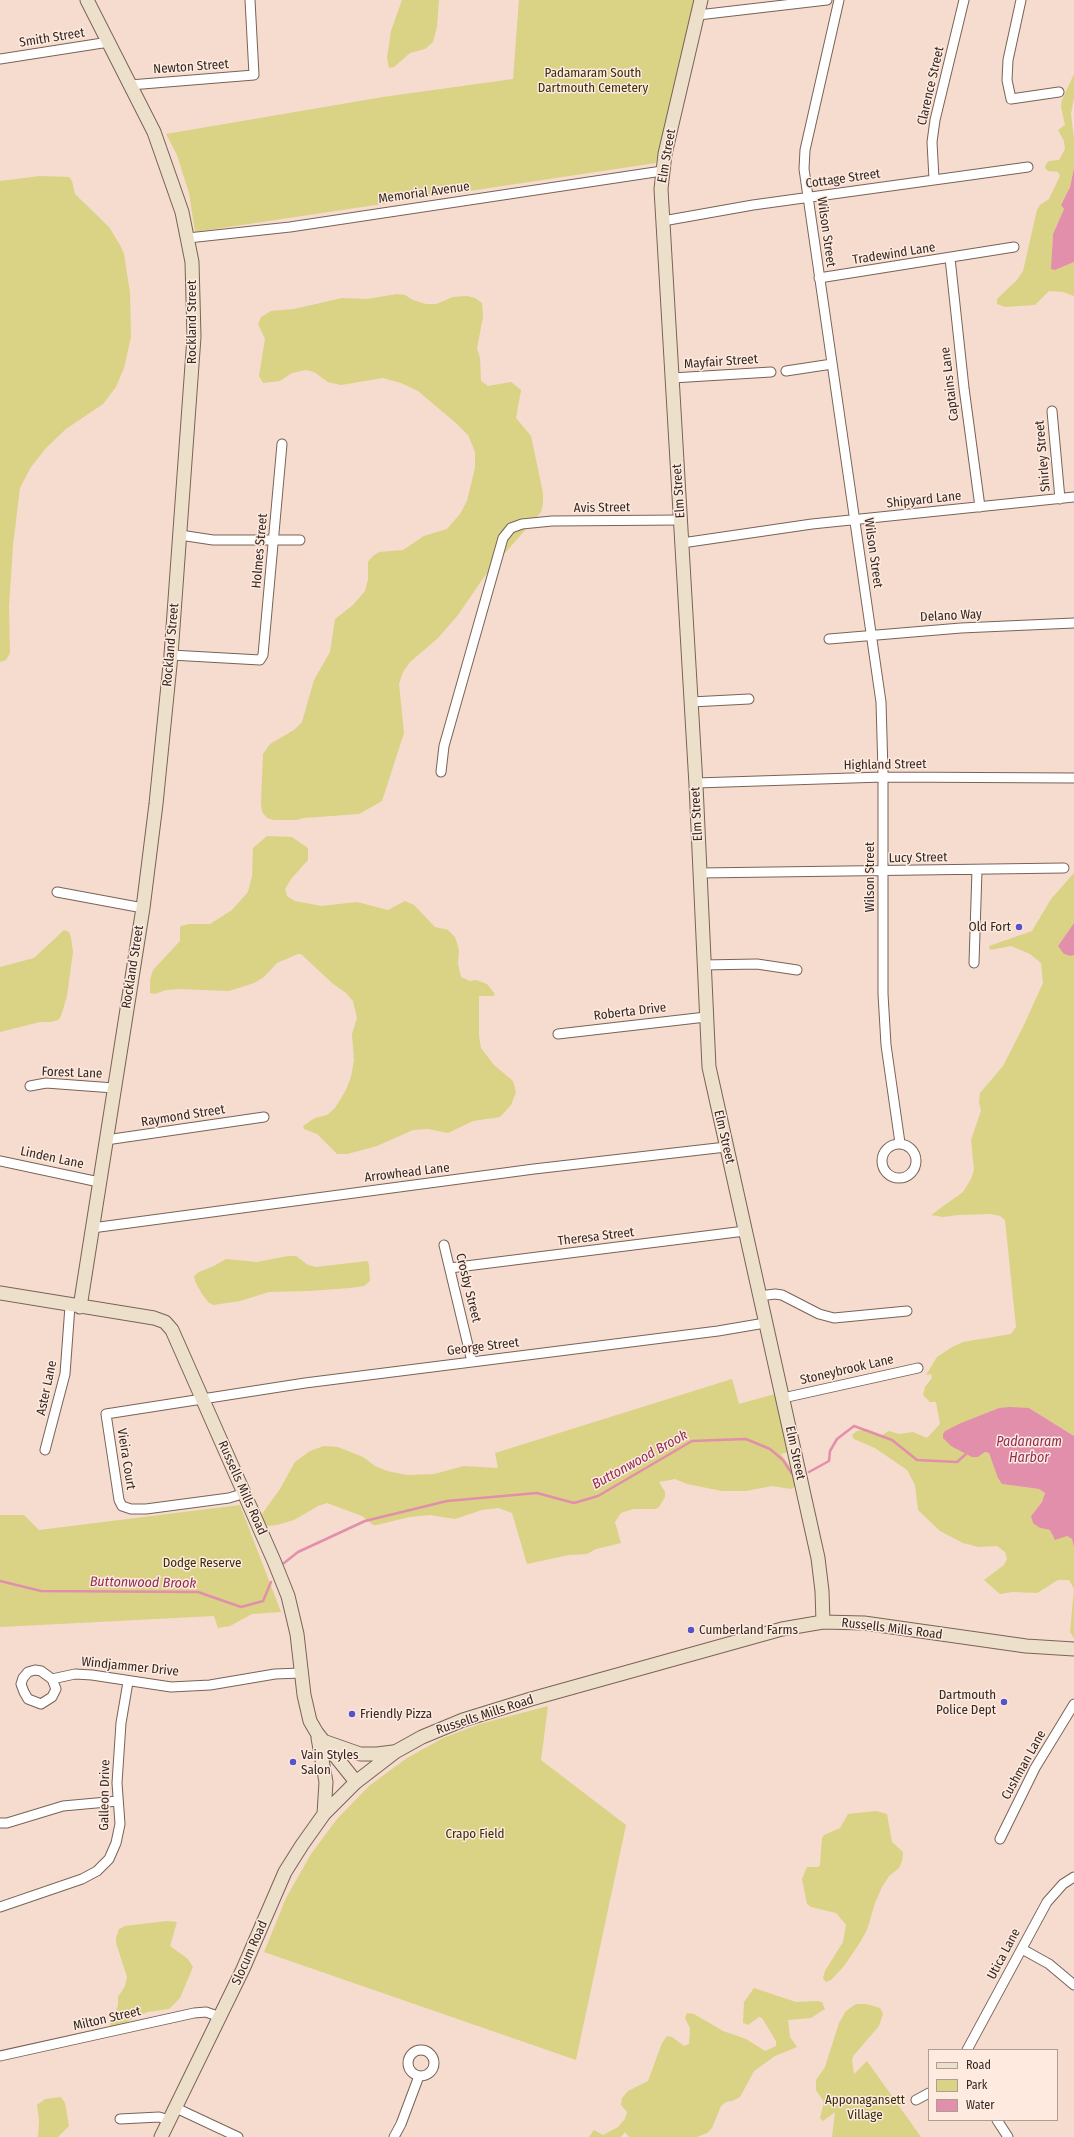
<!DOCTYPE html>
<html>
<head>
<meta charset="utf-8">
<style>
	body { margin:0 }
	#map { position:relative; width:1074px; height:2137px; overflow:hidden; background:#f5dcce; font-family:"Fira Sans Condensed",sans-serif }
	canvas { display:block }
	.legend { position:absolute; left:928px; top:2049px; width:130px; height:72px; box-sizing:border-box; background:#ffeadf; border:1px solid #ad9d94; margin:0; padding:5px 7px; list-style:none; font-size:12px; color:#322924 }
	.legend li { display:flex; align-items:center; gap:8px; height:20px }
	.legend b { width:20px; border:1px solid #ad9d94 }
</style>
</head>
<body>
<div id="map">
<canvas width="1074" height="2137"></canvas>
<ul class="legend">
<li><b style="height:5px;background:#ede0ca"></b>Road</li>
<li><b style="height:11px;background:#dad285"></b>Park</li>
<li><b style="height:11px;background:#e28fac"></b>Water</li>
</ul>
</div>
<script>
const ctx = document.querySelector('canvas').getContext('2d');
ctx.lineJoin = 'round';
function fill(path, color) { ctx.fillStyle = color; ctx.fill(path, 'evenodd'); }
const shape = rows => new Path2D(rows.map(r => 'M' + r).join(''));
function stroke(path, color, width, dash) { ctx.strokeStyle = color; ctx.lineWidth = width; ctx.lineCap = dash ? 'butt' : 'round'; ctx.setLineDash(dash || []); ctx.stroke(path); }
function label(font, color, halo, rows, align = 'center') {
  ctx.font = font + ' "Fira Sans Condensed",sans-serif'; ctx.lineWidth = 3; ctx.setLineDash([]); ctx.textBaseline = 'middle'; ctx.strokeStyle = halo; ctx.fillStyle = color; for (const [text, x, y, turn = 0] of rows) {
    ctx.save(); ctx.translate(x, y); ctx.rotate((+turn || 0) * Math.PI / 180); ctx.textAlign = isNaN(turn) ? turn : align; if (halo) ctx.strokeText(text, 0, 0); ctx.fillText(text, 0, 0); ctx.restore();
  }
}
fill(shape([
	[402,0,439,0,437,27,433,42,425,49,410,53,394,67,389,68,387,58,391,31],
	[519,0,695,0,656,163,195,232,189,193,177,155,166,134,383,97,513,79],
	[1074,74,1074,98,1071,114,1074,139,1074,168,1070,187,1061,204,1064,209,1053,234,1052,255,1055,270,1074,262,1074,296,1063,292,1049,291,1035,305,1005,307,997,304,997,299,1017,280,1023,271,1037,210,1040,205,1049,199,1060,176,1058,172,1048,171,1045,168,1046,164,1049,161,1059,160,1065,149,1064,141,1058,130,1065,125,1061,107,1062,100],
	[40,176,69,177,72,181,75,194,109,227,120,245,124,254,130,293,131,337,124,368,116,387,103,404,66,429,46,448,31,467,20,488,13,545,9,607,10,653,6,660,0,662,0,181],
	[397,294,405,295,413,300,426,304,436,304,453,297,467,296,475,298,482,303,483,317,477,348,480,358,481,381,488,386,511,382,521,390,516,418,531,436,543,493,543,504,541,512,484,577,458,615,438,638,410,662,403,672,399,684,404,733,382,801,359,814,304,818,296,820,274,820,267,818,262,812,261,803,263,754,270,744,294,730,302,722,314,680,330,652,335,619,353,605,365,591,368,580,368,562,373,556,379,552,403,550,424,536,447,529,460,514,467,501,475,468,475,452,468,435,457,424,418,391,401,383,383,378,341,385,328,382,314,372,306,370,292,373,280,381,263,383,259,376,265,339,258,324,261,317,271,311,294,309,342,298,367,299],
	[267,836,292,837,308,848,308,860,291,879,285,889,287,896,295,901,321,906,357,902,388,910,405,901,414,905,435,927,448,930,455,937,459,950,458,964,461,977,470,981,476,980,487,984,495,994,494,996,479,996,479,1036,481,1048,494,1065,513,1081,516,1092,511,1105,500,1117,473,1121,448,1133,428,1129,413,1130,377,1146,347,1154,337,1154,317,1134,304,1129,303,1126,315,1118,327,1115,335,1108,346,1090,351,1077,354,1060,352,1034,357,1018,353,1001,346,993,332,983,301,954,298,954,277,963,264,977,254,983,229,991,181,989,166,990,155,994,150,993,150,980,153,970,180,941,180,928,181,926,189,924,210,924,232,910,248,892,252,876,253,848],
	[1074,873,1074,923,1058,946,1071,956,1074,955,1074,1436,1029,1408,999,1408,945,1431,978,1457,985,1452,989,1453,1002,1484,1039,1489,1045,1493,1042,1502,1031,1516,1040,1528,1050,1530,1052,1532,1053,1537,1067,1536,1072,1539,1074,1547,1074,1638,1070,1632,1074,1589,1069,1580,1058,1580,1037,1593,1013,1592,1000,1594,984,1580,1004,1565,1007,1559,1005,1552,997,1546,979,1547,963,1543,940,1531,918,1510,915,1485,907,1470,875,1448,854,1439,852,1435,857,1431,867,1429,882,1435,889,1431,899,1434,913,1432,927,1438,940,1424,936,1402,930,1402,923,1395,925,1387,932,1378,931,1374,926,1375,937,1357,952,1347,963,1342,1011,1334,1016,1327,1005,1220,1000,1216,991,1214,958,1215,943,1217,931,1215,963,1192,971,1179,974,1170,971,1140,981,1111,979,1102,980,1093,1003,1066,1023,1027,1043,983,1041,963,1030,954,1011,946,990,950,989,946,1032,931,1051,899],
	[64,930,69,932,71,938,73,952,67,996,61,1016,58,1020,51,1022,40,1022,0,1032,0,967,34,958],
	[288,1256,296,1256,308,1265,316,1267,367,1261,369,1264,370,1281,364,1286,350,1288,309,1291,269,1292,240,1301,213,1305,208,1302,202,1294,195,1281,194,1276,199,1272,214,1266,226,1259,257,1262],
	[732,1379,739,1404,775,1394,788,1452,781,1454,793,1471,797,1486,791,1489,772,1486,746,1491,722,1491,687,1484,675,1479,659,1482,665,1492,665,1497,659,1507,655,1509,633,1509,621,1513,615,1522,621,1543,596,1549,587,1554,569,1555,527,1564,512,1513,498,1508,482,1510,455,1519,430,1515,409,1517,377,1525,373,1525,362,1516,327,1503,318,1506,294,1520,277,1525,268,1526,262,1521,262,1514,280,1489,295,1462,310,1451,324,1446,338,1447,363,1457,375,1466,387,1471,407,1475,434,1474,464,1466,498,1468,495,1453],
	[240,1505,281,1612,252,1614,230,1626,218,1628,214,1616,0,1627,0,1515,24,1515,39,1530],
	[548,1706,541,1760,626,1825,576,2060,264,1952,286,1898,311,1854,337,1819,369,1786,407,1758,443,1738,480,1724],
	[876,1811,887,1814,892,1842,903,1852,902,1861,899,1868,889,1876,882,1887,875,1903,867,1930,859,1944,844,1966,831,1980,826,1982,823,1978,825,1971,843,1942,846,1925,836,1913,811,1907,807,1904,802,1879,807,1867,818,1867,820,1865,822,1838,824,1835,840,1828,848,1814],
	[167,1921,177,1922,170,1946,188,1959,193,1967,180,1998,169,2009,148,2012,135,2017,118,2028,110,2027,111,2020,118,2006,118,1997,125,1986,127,1977,116,1943,116,1938,119,1929,125,1926],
	[754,1988,796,2002,818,2001,822,2002,825,2009,811,2018,788,2020,790,2037,797,2047,775,2056,754,2071,740,2097,732,2101,726,2102,721,2106,712,2128,707,2133,697,2137,629,2137,625,2132,621,2137,589,2137,594,2130,603,2135,618,2127,625,2119,627,2112,621,2105,622,2098,628,2091,648,2081,662,2043,667,2036,672,2037,684,2046,689,2044,690,2028,685,2018,687,2013,694,2014,723,2031,746,2039,765,2051,776,2046,776,2041,762,2018,759,2017,748,2025,743,2023,744,2002],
	[856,2004,866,2004,880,2008,883,2014,879,2026,854,2055,852,2059,854,2074,867,2061,921,2137,832,2137,835,2112,823,2121,820,2118,824,2102,816,2090,816,2080,825,2067,839,2023,846,2011],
	[61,2097,65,2103,69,2126,58,2137,38,2137,39,2121,37,2105,45,2099]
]), '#dad285');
fill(shape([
	[1074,168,1074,262,1055,270,1051,269,1053,234,1064,209,1061,205,1070,187],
	[1074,923,1074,955,1071,956,1064,954,1058,946],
	[1010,1407,1029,1408,1074,1436,1074,1547,1072,1539,1067,1536,1055,1540,1050,1530,1040,1528,1033,1523,1031,1516,1042,1502,1045,1493,1039,1489,1002,1484,998,1478,989,1453,985,1452,978,1457,972,1457,951,1446,943,1438,943,1434,945,1431,961,1423,999,1408]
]), '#e28fac');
stroke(shape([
	[809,1472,829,1461,830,1451,837,1439,854,1426,892,1440,917,1460,957,1462,966,1454],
	[284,1563,298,1552,365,1521,447,1501,537,1493,574,1503,598,1496,692,1441,746,1439,770,1449,783,1460,792,1474],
	[0,1581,41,1591,198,1592,241,1607,263,1601,271,1582]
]), '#e28fac', 2.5);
const street = shape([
	[839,0,805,150,804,169,881,702,883,772,883,994,886,1045,900,1143],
	[1021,0,1008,60,1007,80,1011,99,1059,92],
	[698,15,827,0],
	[0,59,109,42],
	[130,85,254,75,250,0],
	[934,179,932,142,935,120,964,0],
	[663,221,753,205,1028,167],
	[188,238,290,227,662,171],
	[950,258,964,388,980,507],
	[819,278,1014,247],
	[786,371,832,364],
	[672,378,771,372],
	[1052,411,1060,499],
	[180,535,213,540,300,540],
	[682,543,812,524,1074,497],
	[829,639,961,628,1074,623],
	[171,655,260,660,263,655,282,444],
	[691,702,749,699],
	[441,772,444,746,503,538,511,528,522,524,552,521,681,520],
	[696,783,883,777,1074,778],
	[700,873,1064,868],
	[57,892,143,908],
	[974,963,977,870],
	[703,965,757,964,797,970],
	[558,1034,706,1017],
	[30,1086,46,1083,114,1088],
	[106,1140,264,1117],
	'882 1161a17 17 0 1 1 34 0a17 17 0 1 1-34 0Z',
	[0,1161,99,1182],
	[92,1228,534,1169,726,1147],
	[444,1245,472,1362],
	[450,1268,745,1231],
	[759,1296,775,1294,782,1295,819,1314,834,1318,907,1311],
	[783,1398,918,1368],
	[45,1450,65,1374,70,1306],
	[245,1493,229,1498,146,1509,131,1509,122,1506,119,1500,106,1414,305,1383,718,1331,765,1323],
	[52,1679,41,1671,35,1670,28,1672,23,1678,21,1684,24,1692,28,1699,41,1704,52,1697,56,1689,52,1679,75,1674,92,1675,171,1687,210,1685,275,1674,301,1673],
	[0,1823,7,1823,63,1806,118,1801],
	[1000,1839,1035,1768,1074,1704],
	[0,1907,82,1879,97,1871,109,1859,116,1843,120,1824,117,1783,121,1723,128,1682],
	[1022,1949,1049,1964,1074,1985],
	'408 2063a13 13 0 1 1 26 0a13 13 0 1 1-26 0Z',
	[967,2050,1047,1902,1063,1884,1074,1877],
	[0,2056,194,2013,206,2012,220,2017],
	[916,2100,929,2093],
	[176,2108,238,2137],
	[120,2119,159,2117,169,2120],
	[997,2120,1008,2137],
	[394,2137,401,2124,419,2076]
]);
const secondary = shape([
	[701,0,665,154,661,189,696,785,709,1067,818,1558,822,1591,823,1622],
	[0,1293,154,1318,165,1322,172,1330,274,1561,288,1596,297,1634,304,1695,310,1721,317,1733,356,1782],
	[80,1307,143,908,156,804,171,655,194,337,192,262,182,212,154,132,87,0],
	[318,1738,326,1782,324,1814],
	[323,1741,360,1754,377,1754,393,1752],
	[161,2137,243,1969,285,1872,302,1845,324,1814,356,1782,395,1752,422,1737,463,1720,531,1699,782,1629,823,1622,864,1623,1026,1646,1074,1649]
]);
stroke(street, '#786357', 11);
stroke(secondary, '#786357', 15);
stroke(street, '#fff', 9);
stroke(secondary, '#ede0ca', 13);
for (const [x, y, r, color] of [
	[1019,927,4,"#5453ca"],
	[691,1630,4,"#5453ca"],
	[1004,1702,4,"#5453ca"],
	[352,1714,4,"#5453ca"],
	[293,1762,4,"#5453ca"]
]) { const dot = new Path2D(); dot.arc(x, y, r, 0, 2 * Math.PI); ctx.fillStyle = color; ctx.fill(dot); stroke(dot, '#ffeadf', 1.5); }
label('13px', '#322924', '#ffeadf', [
	["Smith Street",52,38,-9],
	["Newton Street",191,67,-4],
	["Clarence Street",931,86,-77],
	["Elm Street",667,156,-80],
	["Cottage Street",843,179,-8],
	["Memorial Avenue",424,193,-8],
	["Wilson Street",826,232,82],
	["Tradewind Lane",894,254,-9],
	["Rockland Street",192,322,-90],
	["Mayfair Street",721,362,-4],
	["Captains Lane",950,384,-97],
	["Shirley Street",1043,456,-95],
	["Elm Street",679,491,-94],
	["Shipyard Lane",924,500,-6],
	["Avis Street",602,508,-1],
	["Holmes Street",260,551,-85],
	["Wilson Street",873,553,82],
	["Delano Way",951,616,-3],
	["Rockland Street",171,645,-85],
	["Highland Street",885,765,-1],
	["Elm Street",697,814,-93],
	["Lucy Street",918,858,-1],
	["Wilson Street",870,877,-90],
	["Rockland Street",133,967,-81],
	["Roberta Drive",630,1012,-7],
	["Forest Lane",72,1073,2],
	["Raymond Street",183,1116,-9],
	["Elm Street",724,1137,77],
	["Linden Lane",52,1158,12],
	["Arrowhead Lane",407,1173,-7],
	["Theresa Street",596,1237,-7],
	["Crosby Street",468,1288,76],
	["George Street",483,1347,-7],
	["Stoneybrook Lane",847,1370,-13],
	["Aster Lane",47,1388,-78],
	["Elm Street",795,1453,78],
	["Vieira Court",126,1459,81],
	["Russells Mills Road",242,1488,66],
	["Russells Mills Road",892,1629,7],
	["Windjammer Drive",130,1667,6],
	["Russells Mills Road",485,1715,-18],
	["Cushman Lane",1024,1765,-61],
	["Galleon Drive",105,1795,-89],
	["Slocum Road",250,1953,-66],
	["Utica Lane",1004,1954,-62],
	["Milton Street",107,2019,-13]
]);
label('13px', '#35310c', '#ffeadf', [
	["Padamaram South",593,73],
	["Dartmouth Cemetery",593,88],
	["Dodge Reserve",202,1563],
	["Crapo Field",475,1834],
	["Apponagansett",865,2100],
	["Village",865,2115]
]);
label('13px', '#322924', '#ffeadf', [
	["Old Fort",1011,927,"right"],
	["Cumberland Farms",699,1630],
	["Dartmouth",996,1695,"right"],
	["Police Dept",996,1710,"right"],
	["Friendly Pizza",360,1714],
	["Vain Styles",301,1755],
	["Salon",301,1770]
], 'left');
label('italic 14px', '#8e2e57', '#ffeadf', [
	["Padanaram",1029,1442],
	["Harbor",1029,1458],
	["Buttonwood Brook",640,1460,-29],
	["Buttonwood Brook",143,1583,1]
]);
</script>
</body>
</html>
